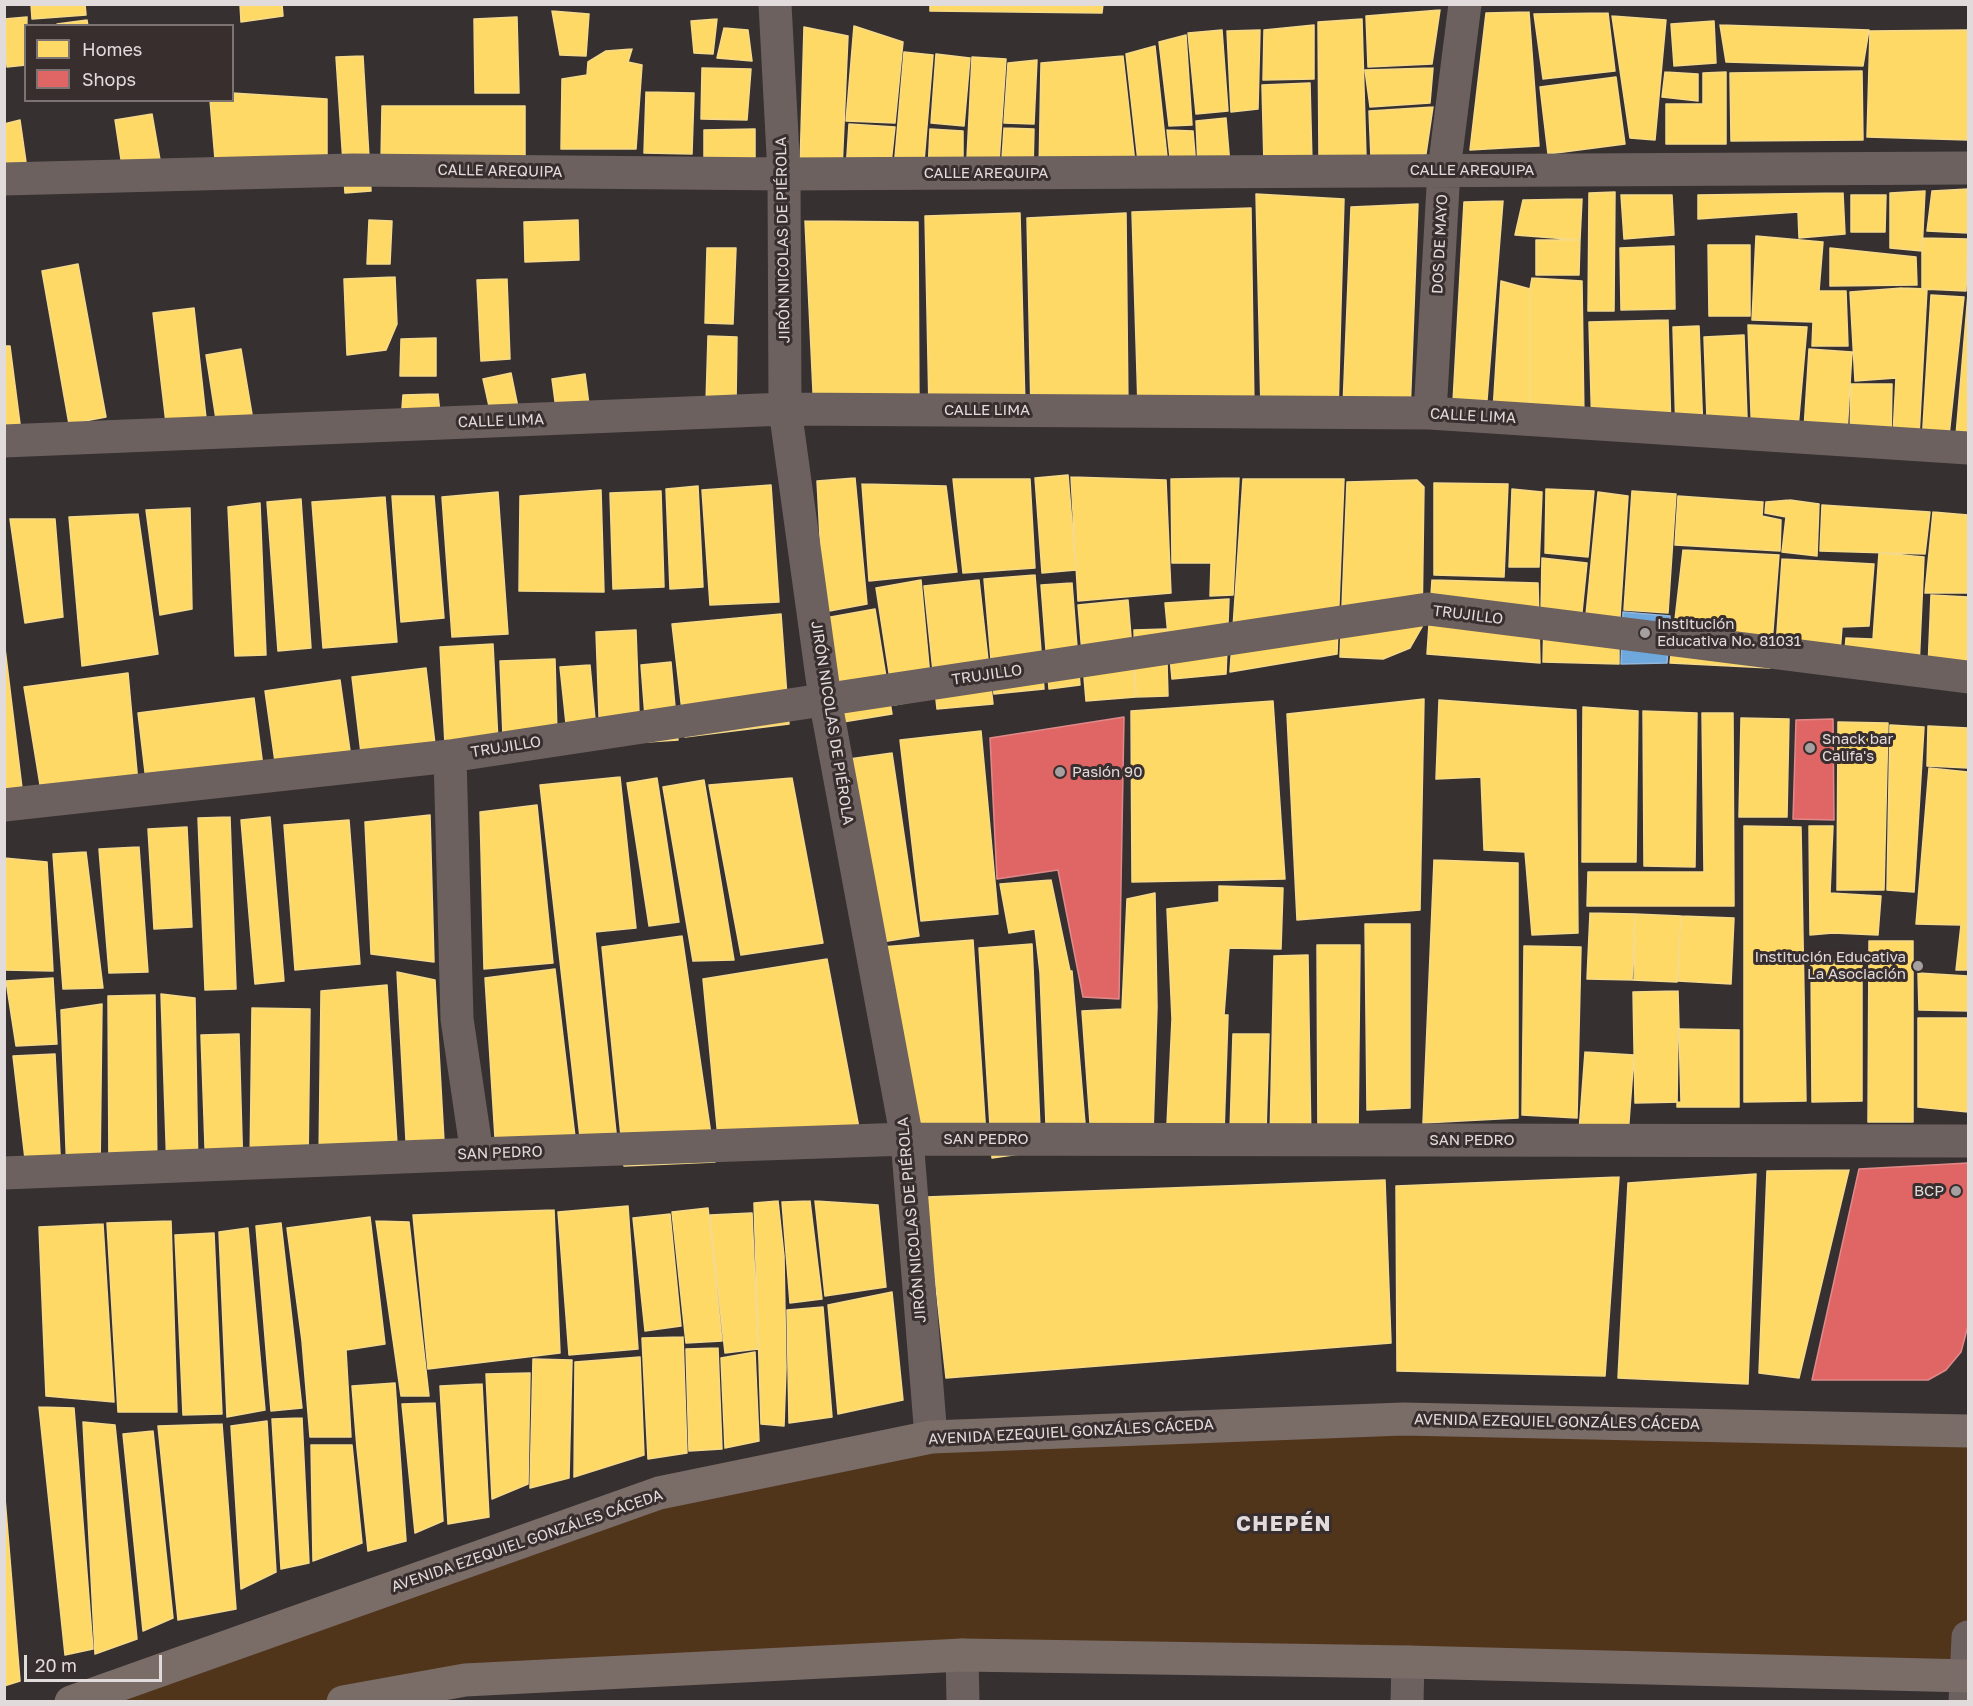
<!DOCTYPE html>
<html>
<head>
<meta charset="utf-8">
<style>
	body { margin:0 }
	#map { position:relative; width:1973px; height:1706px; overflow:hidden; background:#363030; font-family:"Golos Text",sans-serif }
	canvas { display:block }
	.frame { position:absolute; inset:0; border:6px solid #e2dbdb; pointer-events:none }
	.legend { position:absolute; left:24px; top:24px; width:210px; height:78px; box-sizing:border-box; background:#382e2e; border:2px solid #7c7373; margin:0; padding:8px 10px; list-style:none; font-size:18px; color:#e2dbdb }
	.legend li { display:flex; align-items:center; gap:12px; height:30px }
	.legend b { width:30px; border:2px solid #7c7373 }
	.scale { position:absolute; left:24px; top:1655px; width:138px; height:27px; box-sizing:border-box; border:3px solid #e2dbdb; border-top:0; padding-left:8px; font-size:18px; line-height:21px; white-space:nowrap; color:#e2dbdb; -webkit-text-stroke:4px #382e2e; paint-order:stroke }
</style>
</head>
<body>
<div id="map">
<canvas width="1973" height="1706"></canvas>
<div class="frame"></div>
<ul class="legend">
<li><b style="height:16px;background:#ffd966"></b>Homes</li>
<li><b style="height:16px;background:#e06666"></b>Shops</li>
</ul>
<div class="scale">20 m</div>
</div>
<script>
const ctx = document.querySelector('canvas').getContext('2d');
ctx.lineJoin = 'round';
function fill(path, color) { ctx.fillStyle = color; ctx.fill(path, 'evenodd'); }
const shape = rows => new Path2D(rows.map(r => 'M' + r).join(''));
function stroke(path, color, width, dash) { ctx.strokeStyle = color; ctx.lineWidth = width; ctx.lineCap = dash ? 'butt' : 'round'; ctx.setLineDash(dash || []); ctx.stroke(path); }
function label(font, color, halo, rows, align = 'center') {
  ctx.font = font + ' "Golos Text",sans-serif'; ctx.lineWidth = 6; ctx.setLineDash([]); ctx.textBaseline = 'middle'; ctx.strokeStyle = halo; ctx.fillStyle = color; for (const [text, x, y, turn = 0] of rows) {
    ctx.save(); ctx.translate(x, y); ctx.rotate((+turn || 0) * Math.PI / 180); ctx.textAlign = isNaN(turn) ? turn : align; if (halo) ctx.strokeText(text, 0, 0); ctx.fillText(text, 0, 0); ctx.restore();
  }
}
fill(shape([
	[1968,1431,1968,1637,1966,1676,962,1655,343,1701,71,1702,659,1493,931,1437]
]), '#51351a');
const homes = shape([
	[31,4,85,4,86,15,32,19,31,4],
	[240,4,282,4,283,16,241,22,240,4],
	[930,4,1103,4,1102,13,930,11,930,4],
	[1440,10,1432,64,1368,67,1366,16,1440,10],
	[552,11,589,14,586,56,560,55,552,11],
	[1529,12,1539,146,1470,150,1486,13,1529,12],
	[1608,13,1615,71,1543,79,1534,14,1608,13],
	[1612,16,1666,20,1655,140,1630,138,1612,16],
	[27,17,26,65,7,67,4,19,27,17],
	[517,17,519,93,475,93,474,19,517,17],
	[717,19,713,54,694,53,691,21,717,19],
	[1362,19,1366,157,1319,159,1318,22,1362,19],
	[87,20,88,26,57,26,57,24,87,20],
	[1714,21,1716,63,1674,66,1671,24,1714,21],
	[1314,25,1314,79,1263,80,1264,30,1314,25],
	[1720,25,1869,30,1863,66,1726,62,1720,25],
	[854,26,903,42,895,123,846,121,854,26],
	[804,27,848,36,842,169,800,167,804,27],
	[724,28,748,30,752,61,717,58,724,28],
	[1222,30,1228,111,1196,114,1188,33,1222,30],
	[1260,30,1258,109,1231,112,1227,31,1260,30],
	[1968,30,1968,140,1867,137,1870,31,1968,30],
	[1186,35,1192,125,1169,126,1159,42,1186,35],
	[1155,46,1168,166,1139,170,1126,54,1155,46],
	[632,49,628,62,642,65,636,149,561,149,562,79,587,75,588,62,606,51,632,49],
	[904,52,933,55,923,173,894,169,904,52],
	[936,54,970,58,964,126,931,123,936,54],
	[363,56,371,191,345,193,336,57,363,56],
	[1123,56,1135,163,1039,172,1041,63,1123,56],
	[972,57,1006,59,998,177,966,178,972,57],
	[1037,60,1034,124,1004,123,1008,63,1037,60],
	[702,68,751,69,747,120,701,119,702,68],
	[1433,68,1430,103,1370,107,1365,70,1433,68],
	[1862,71,1863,140,1731,141,1730,73,1862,71],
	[1665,72,1698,74,1698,101,1662,97,1665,72],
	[1726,72,1726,144,1666,144,1666,104,1703,104,1703,73,1726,72],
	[1616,77,1625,144,1548,154,1540,87,1616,77],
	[1310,83,1312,163,1264,165,1262,85,1310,83],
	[646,92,694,93,692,154,644,153,646,92],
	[232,93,327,99,327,160,215,159,210,100,232,100,232,93],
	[382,106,525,106,525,161,381,161,382,106],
	[1433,107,1426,154,1371,158,1369,111,1433,107],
	[152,114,160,160,122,166,115,120,152,114],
	[1226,118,1230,165,1198,167,1196,121,1226,118],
	[20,120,28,176,4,181,4,124,20,120],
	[849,124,895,127,890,172,846,171,849,124],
	[1004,128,1034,129,1033,170,1001,174,1004,128],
	[755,129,755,158,704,159,704,130,755,129],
	[930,129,963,131,963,171,928,171,930,129],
	[1167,130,1193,131,1196,167,1171,166,1167,130],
	[1968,189,1968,233,1927,231,1932,191,1968,189],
	[1925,191,1922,251,1890,248,1890,193,1925,191],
	[1615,192,1614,311,1588,311,1589,193,1615,192],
	[1843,193,1845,234,1799,238,1798,212,1698,219,1698,195,1843,193],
	[1256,194,1344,199,1338,413,1261,409,1256,194],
	[1621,195,1672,195,1674,235,1624,239,1621,195],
	[1851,195,1886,195,1885,232,1851,232,1851,195],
	[1582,199,1580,240,1515,235,1523,200,1582,199],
	[1503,201,1487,400,1453,402,1464,202,1503,201],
	[1418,204,1410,413,1343,407,1351,207,1418,204],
	[1251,208,1254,409,1138,406,1132,212,1251,208],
	[1020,213,1025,407,929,409,925,216,1020,213],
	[1126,213,1128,410,1031,412,1027,218,1126,213],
	[369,220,392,221,390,264,367,264,369,220],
	[578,220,579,260,525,262,524,222,578,220],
	[805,221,918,222,919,412,814,413,805,221],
	[1756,236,1823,242,1819,291,1846,291,1848,346,1812,346,1813,322,1752,320,1756,236],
	[1922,238,1968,239,1966,291,1922,289,1922,238],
	[1536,240,1580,240,1579,275,1536,275,1536,240],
	[1708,245,1750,245,1750,316,1709,316,1708,245],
	[1674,246,1675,309,1621,310,1620,248,1674,246],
	[707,248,736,248,733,324,705,323,707,248],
	[1830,248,1916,257,1917,285,1830,286,1830,248],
	[78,264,106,417,69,424,42,271,78,264],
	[395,277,397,324,386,350,347,355,344,279,395,277],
	[1532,278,1582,281,1584,419,1530,420,1530,289,1532,278],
	[507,279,510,359,481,361,477,280,507,279],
	[1501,281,1530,289,1530,411,1493,412,1501,281],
	[1902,288,1927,289,1919,437,1893,435,1896,378,1855,381,1850,292,1902,288],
	[1968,294,1968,448,1955,447,1968,294],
	[1931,295,1964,297,1948,445,1922,443,1931,295],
	[194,308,206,418,166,423,153,313,194,308],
	[1668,320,1671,432,1592,434,1589,322,1668,320],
	[1748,325,1807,327,1797,439,1752,443,1748,325],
	[1699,326,1703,433,1676,434,1673,327,1699,326],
	[1744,335,1748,445,1708,446,1704,337,1744,335],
	[708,336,737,337,736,403,706,403,708,336],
	[436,338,436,376,400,376,401,339,436,338],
	[4,346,10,346,24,455,4,453,4,346],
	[241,349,254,426,218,432,206,355,241,349],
	[1809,349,1852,352,1846,449,1803,446,1809,349],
	[511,373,522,427,495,433,483,379,511,373],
	[585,374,592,428,559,431,552,379,585,374],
	[1851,384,1892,384,1891,442,1850,442,1851,384],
	[438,394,442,433,400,435,403,395,438,394],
	[1068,475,1076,570,1042,573,1035,478,1068,475],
	[1071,477,1166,480,1171,593,1078,601,1071,477],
	[855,478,867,604,824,612,817,481,855,478],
	[1239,478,1233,595,1210,596,1211,563,1172,563,1171,479,1239,478],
	[953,479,1030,479,1035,568,963,573,953,479],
	[1243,479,1344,479,1337,654,1230,672,1243,479],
	[1417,480,1424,487,1422,627,1410,648,1383,659,1340,657,1347,482,1417,480],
	[1434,483,1508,484,1504,577,1434,575,1434,483],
	[862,484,946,486,957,572,869,581,862,484],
	[771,485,779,602,710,605,702,490,771,485],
	[698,486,703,587,670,589,666,489,698,486],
	[1512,489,1542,492,1539,567,1509,567,1512,489],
	[1546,489,1594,491,1588,557,1545,553,1546,489],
	[601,490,604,592,519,591,520,496,601,490],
	[661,491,664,587,613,589,610,493,661,491],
	[1632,491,1676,494,1668,613,1624,610,1632,491],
	[498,492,508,634,452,637,442,497,498,492],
	[1598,492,1628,496,1620,617,1586,615,1598,492],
	[392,496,434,496,444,618,401,622,392,496],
	[1678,496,1763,502,1762,516,1781,520,1780,551,1675,545,1678,496],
	[385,497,397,642,323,648,312,502,385,497],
	[301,499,311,648,278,651,267,502,301,499],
	[1790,500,1819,504,1817,556,1782,552,1786,517,1765,513,1766,502,1790,500],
	[260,503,266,655,235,656,228,507,260,503],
	[1822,505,1930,512,1925,554,1820,551,1822,505],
	[190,508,192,609,160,615,146,510,190,508],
	[1933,512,1968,515,1968,593,1925,593,1933,512],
	[138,514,158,654,82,666,69,517,138,514],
	[10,519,55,519,63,617,25,623,10,519],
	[1683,550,1779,555,1770,668,1670,663,1683,550],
	[1879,553,1924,557,1919,667,1844,663,1846,638,1873,639,1879,553],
	[1542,558,1587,563,1582,612,1541,613,1542,558],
	[1782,559,1874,564,1869,626,1842,627,1839,667,1775,662,1782,559],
	[1035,575,1044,689,994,694,984,579,1035,575],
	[921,580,932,698,894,705,876,588,921,580],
	[979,580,993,704,937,709,924,586,979,580],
	[1432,580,1538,583,1540,663,1427,654,1432,580],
	[1072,583,1080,685,1049,689,1041,585,1072,583],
	[1931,595,1968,597,1968,672,1928,668,1931,595],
	[1229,599,1226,674,1172,679,1165,603,1229,599],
	[1128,600,1136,697,1086,701,1078,605,1128,600],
	[875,609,892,714,843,722,825,618,875,609],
	[781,614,789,724,685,737,672,624,781,614],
	[1544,618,1619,621,1619,664,1543,662,1544,618],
	[1166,629,1168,696,1136,697,1134,630,1166,629],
	[636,630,640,741,600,743,596,632,636,630],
	[4,640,22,788,4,790,4,640],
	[493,644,499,761,446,764,440,647,493,644],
	[555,659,557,734,503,736,500,661,555,659],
	[671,662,678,740,647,742,641,665,671,662],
	[590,665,596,730,567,733,560,667,590,665],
	[426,668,437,761,363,770,352,677,426,668],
	[128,673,138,783,41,791,24,687,128,673],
	[340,680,353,772,278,783,265,691,340,680],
	[254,698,264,774,147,789,138,713,254,698],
	[1424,699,1420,910,1297,920,1287,714,1424,699],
	[1439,700,1576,710,1578,933,1532,935,1525,852,1484,850,1481,777,1436,779,1439,700],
	[1273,701,1285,879,1132,882,1131,711,1273,701],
	[1583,707,1638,711,1636,862,1582,862,1583,707],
	[1643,711,1697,713,1695,867,1644,866,1643,711],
	[1702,713,1733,713,1734,906,1587,906,1588,872,1704,872,1702,713],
	[1741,718,1789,719,1787,817,1739,817,1741,718],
	[1838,722,1888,723,1884,890,1837,890,1838,722],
	[1890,725,1924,727,1914,892,1887,890,1890,725],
	[1928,726,1968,728,1968,768,1927,766,1928,726],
	[981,731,998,914,921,921,900,740,981,731],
	[892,753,919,936,869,944,842,760,892,753],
	[1929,768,1968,772,1968,970,1956,970,1961,925,1916,924,1929,768],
	[620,777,636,928,595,932,617,1142,581,1146,540,785,620,777],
	[657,778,679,922,649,926,627,783,657,778],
	[792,778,823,943,741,955,709,785,792,778],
	[704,780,734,960,693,961,663,787,704,780],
	[537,805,553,963,484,969,480,812,537,805],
	[430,815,434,962,371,954,365,822,430,815],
	[230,817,236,989,205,990,198,818,230,817],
	[270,817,284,981,255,984,241,820,270,817],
	[349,820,360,964,295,970,284,825,349,820],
	[1744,826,1801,827,1806,1101,1744,1102,1744,826],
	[1809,826,1833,826,1830,893,1881,896,1878,935,1833,933,1810,935,1809,826],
	[187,827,192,927,154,929,148,829,187,827],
	[139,847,148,972,109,973,99,849,139,847],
	[86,852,103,988,63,989,53,854,86,852],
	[4,858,47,862,53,971,4,970,4,858],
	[1434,860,1518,863,1518,1118,1423,1123,1434,860],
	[1051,880,1070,971,1072,971,1087,1147,1047,1150,1040,973,1035,929,1009,933,1000,884,1051,880],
	[1219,886,1283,888,1281,949,1229,948,1224,1015,1228,1015,1224,1133,1166,1146,1172,1019,1167,909,1219,902,1219,886],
	[1155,893,1157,1007,1153,1134,1091,1137,1082,1011,1122,1009,1127,899,1155,893],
	[1590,913,1635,914,1634,980,1587,979,1590,913],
	[1635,914,1681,916,1677,982,1632,980,1635,914],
	[1681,916,1734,918,1731,984,1678,981,1681,916],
	[1365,924,1410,924,1410,1108,1367,1110,1365,924],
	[682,936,715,1162,624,1166,602,947,682,936],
	[973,940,987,1151,914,1154,881,947,973,940],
	[1869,941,1913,941,1913,1122,1868,1122,1869,941],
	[1032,944,1041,1151,992,1158,979,948,1032,944],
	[1317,945,1360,945,1358,1139,1318,1141,1317,945],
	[1524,946,1581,947,1577,1118,1522,1115,1524,946],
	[1308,955,1311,1144,1270,1140,1274,956,1308,955],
	[827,959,862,1144,720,1159,703,979,827,959],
	[1862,960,1862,1101,1812,1102,1811,961,1862,960],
	[555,969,576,1145,496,1154,485,978,555,969],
	[397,972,435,980,445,1159,407,1159,397,972],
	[1918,973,1968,976,1968,1011,1919,1010,1918,973],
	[53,978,57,1044,16,1046,6,981,53,978],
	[387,985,398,1160,319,1160,321,991,387,985],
	[1678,991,1681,1102,1635,1103,1633,992,1678,991],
	[161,994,195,998,198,1174,167,1170,161,994],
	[155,995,157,1171,109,1172,108,996,155,995],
	[102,1004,100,1174,67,1175,61,1010,102,1004],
	[252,1008,310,1009,308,1166,250,1167,252,1008],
	[1918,1018,1968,1018,1968,1112,1918,1107,1918,1018],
	[1678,1029,1739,1030,1739,1107,1677,1107,1678,1029],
	[239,1034,243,1173,206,1174,201,1035,239,1034],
	[1233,1034,1269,1034,1266,1132,1230,1131,1233,1034],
	[1585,1052,1634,1055,1628,1135,1579,1132,1585,1052],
	[55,1054,61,1174,27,1176,13,1056,55,1054],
	[1849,1170,1799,1378,1759,1373,1767,1171,1849,1170],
	[1756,1174,1748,1384,1618,1378,1628,1183,1756,1174],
	[1619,1177,1605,1376,1397,1371,1396,1186,1619,1177],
	[1385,1180,1391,1343,946,1378,926,1197,1385,1180],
	[778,1201,784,1256,786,1368,784,1426,761,1424,754,1203,778,1201],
	[810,1201,822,1299,790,1303,782,1202,810,1201],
	[815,1201,878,1205,886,1287,825,1296,815,1201],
	[628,1206,638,1349,569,1355,558,1212,628,1206],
	[708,1208,722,1341,686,1343,672,1212,708,1208],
	[554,1210,560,1353,428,1369,413,1215,554,1210],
	[752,1213,758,1349,725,1353,710,1215,752,1213],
	[670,1214,681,1326,645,1331,633,1218,670,1214],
	[370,1217,385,1344,346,1350,351,1437,310,1437,302,1341,287,1228,370,1217],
	[171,1221,177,1412,118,1412,107,1223,171,1221],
	[376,1221,409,1222,429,1396,401,1396,376,1221],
	[281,1223,302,1408,271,1411,256,1226,281,1223],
	[103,1224,114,1402,46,1396,39,1227,103,1224],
	[248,1228,265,1410,227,1417,219,1232,248,1228],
	[214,1233,222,1414,183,1415,175,1235,214,1233],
	[892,1292,903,1400,838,1414,828,1305,892,1292],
	[823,1307,832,1417,789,1423,787,1310,823,1307],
	[683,1337,687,1453,648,1459,642,1338,683,1337],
	[718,1348,722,1449,689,1451,686,1349,718,1348],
	[755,1352,759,1441,725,1448,721,1358,755,1352],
	[640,1357,644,1455,574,1477,575,1362,640,1357],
	[533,1359,572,1360,569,1478,530,1488,533,1359],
	[530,1373,528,1484,492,1499,486,1374,530,1373],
	[395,1383,406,1541,368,1551,357,1448,352,1386,395,1383],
	[482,1384,489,1517,448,1524,440,1386,482,1384],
	[435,1403,443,1521,415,1533,402,1404,435,1403],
	[39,1407,74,1408,93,1649,65,1655,39,1407],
	[302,1418,309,1563,281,1569,272,1419,302,1418],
	[267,1421,276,1572,241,1589,231,1426,267,1421],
	[83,1422,115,1425,137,1639,95,1654,83,1422],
	[222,1424,236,1609,178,1620,158,1426,222,1424],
	[153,1431,173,1618,143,1631,123,1434,153,1431],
	[311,1445,352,1445,362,1543,313,1561,311,1445],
	[4,1486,20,1681,4,1686,4,1486]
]);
fill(homes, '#ffd966');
stroke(homes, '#f6da89', 1.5);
const shops = shape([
	[1124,717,1119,999,1083,997,1058,870,997,879,990,738,1124,717],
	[1833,719,1834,820,1793,819,1796,720,1833,719],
	[1968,1163,1968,1326,1961,1352,1946,1370,1928,1380,1812,1380,1859,1169,1968,1163]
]);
fill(shops, '#e06666');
stroke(shops, '#e18989', 1.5);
const schools = shape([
	[1623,612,1670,616,1667,663,1621,664,1623,612]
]);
fill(schools, '#6fa8dc');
stroke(schools, '#92b7dc', 1.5);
stroke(shape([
	[775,4,784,174,785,409,825,699,907,1139,931,1437],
	[4,179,353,170,784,174,1968,168],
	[1430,413,1444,170,1465,4],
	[4,441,785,409,1430,413,1968,448],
	[450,756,457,1019,477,1154],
	[4,805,450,756,1428,609,1968,677],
	[4,1173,477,1154,907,1139,1968,1141],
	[962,1655,963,1702],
	[1407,1702,1408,1662],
	[1965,1702,1968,1637]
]), '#6c615f', 33);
stroke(shape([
	[71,1702,659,1493,931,1437,1403,1419,1968,1431],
	[343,1702,465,1680,962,1655,1408,1662,1968,1676]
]), '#7a6c67', 33);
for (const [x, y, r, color] of [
	[1645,633,6,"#a69f9f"],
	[1810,748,6,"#a69f9f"],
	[1060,772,6,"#a69f9f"],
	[1918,966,6,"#a69f9f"],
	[1956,1191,6,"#a69f9f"]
]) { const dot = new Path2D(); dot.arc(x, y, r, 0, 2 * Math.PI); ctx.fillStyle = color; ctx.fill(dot); stroke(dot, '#382e2e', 2); }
label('15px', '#e2dbdb', '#382e2e', [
	["CALLE AREQUIPA",1472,170],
	["CALLE AREQUIPA",500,171,1],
	["CALLE AREQUIPA",986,173],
	["JIRÓN NICOLAS DE PIÉROLA",783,240,-91],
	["DOS DE MAYO",1440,244,-87],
	["CALLE LIMA",987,410],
	["CALLE LIMA",1473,416,3],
	["CALLE LIMA",501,421,-2],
	["TRUJILLO",1468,615,7],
	["TRUJILLO",987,675,-8],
	["JIRÓN NICOLAS DE PIÉROLA",832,723,81],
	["TRUJILLO",506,747,-9],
	["SAN PEDRO",986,1139],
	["SAN PEDRO",1472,1140],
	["SAN PEDRO",500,1153,-2],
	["JIRÓN NICOLAS DE PIÉROLA",912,1220,-95],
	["AVENIDA EZEQUIEL GONZÁLES CÁCEDA",1557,1422,1],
	["AVENIDA EZEQUIEL GONZÁLES CÁCEDA",1071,1432,-3],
	["AVENIDA EZEQUIEL GONZÁLES CÁCEDA",527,1541,-19]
]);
label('15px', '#e2dbdb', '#382e2e', [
	["Institución",1657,624],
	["Educativa No. 81031",1657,641],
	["Snack bar",1822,739],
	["Califa's",1822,756],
	["Pasión 90",1072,772],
	["Institución Educativa",1906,957,"right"],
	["La Asociación",1906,974,"right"],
	["BCP",1944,1191,"right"]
], 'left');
ctx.letterSpacing = '1.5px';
label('bold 21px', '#e2dbdb', '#382e2e', [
	["CHEPÉN",1284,1524]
]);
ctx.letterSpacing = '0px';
</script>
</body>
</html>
